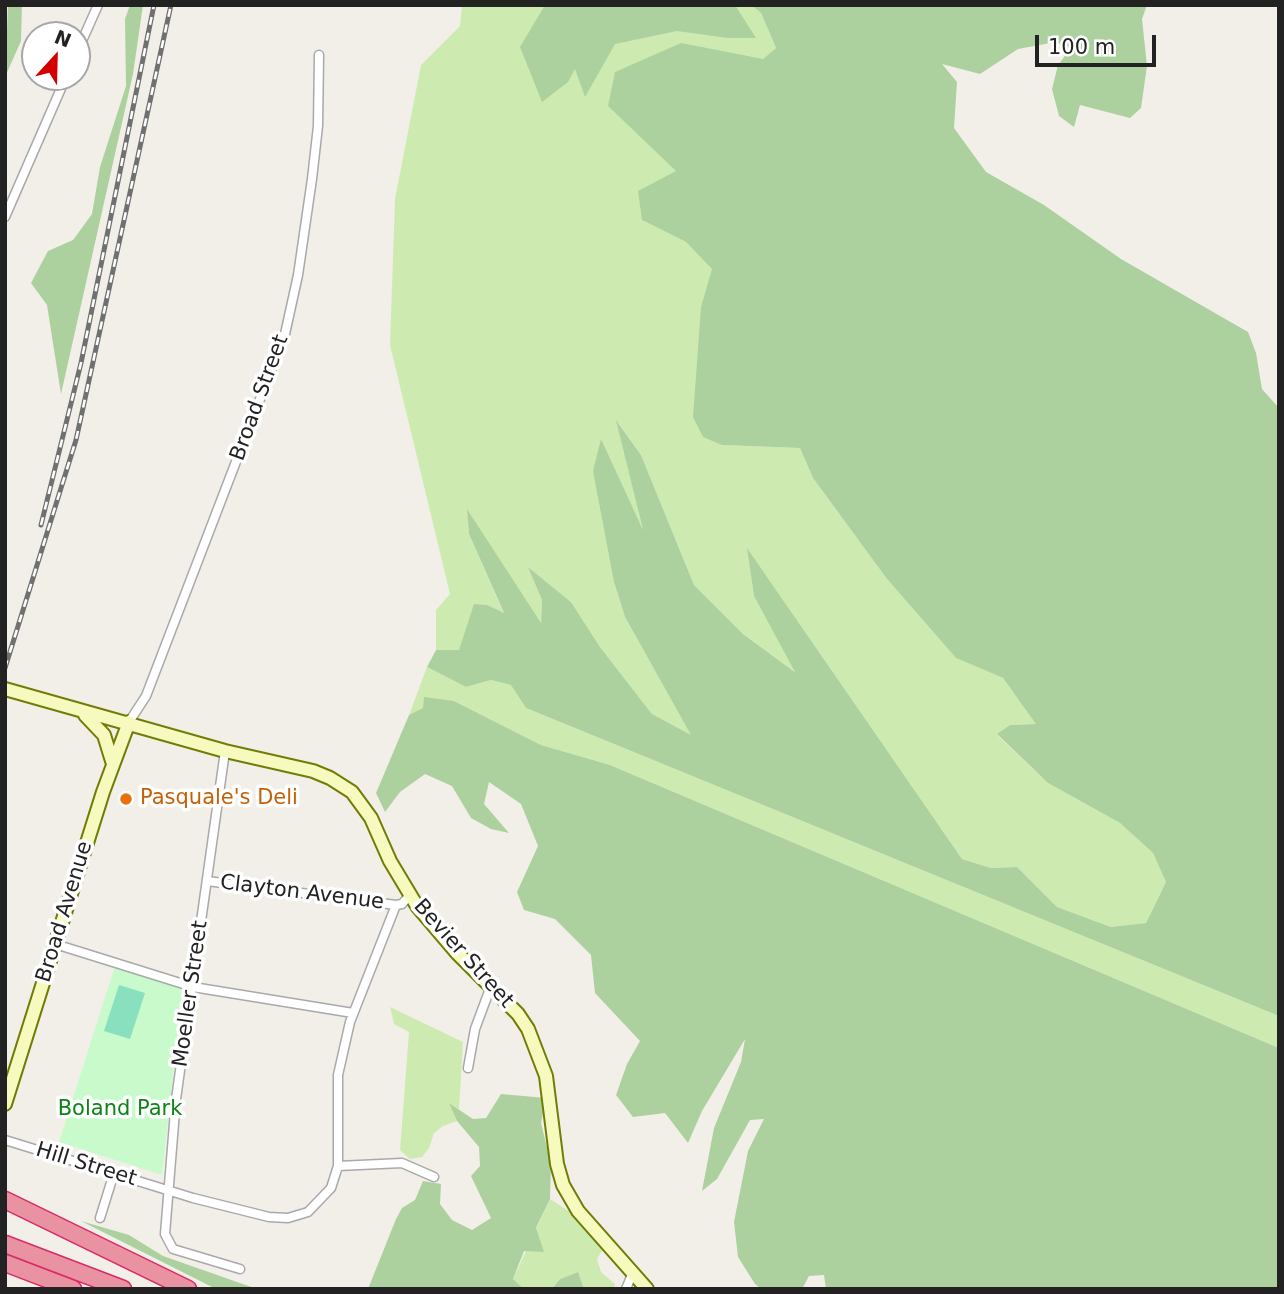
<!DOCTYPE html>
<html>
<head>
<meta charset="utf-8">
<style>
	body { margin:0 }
	#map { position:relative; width:1284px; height:1294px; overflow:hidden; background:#f2efe9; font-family:"DejaVu Sans",sans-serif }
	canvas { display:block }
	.frame { position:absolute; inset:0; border:7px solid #222; pointer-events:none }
	.north { position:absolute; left:21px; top:21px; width:70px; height:70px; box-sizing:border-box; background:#fff; border:2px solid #a7a7a7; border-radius:50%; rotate:22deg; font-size:19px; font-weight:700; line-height:28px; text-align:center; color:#222 }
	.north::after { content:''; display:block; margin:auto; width:24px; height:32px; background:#d40000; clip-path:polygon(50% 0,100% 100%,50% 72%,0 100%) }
	.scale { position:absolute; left:1035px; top:35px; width:121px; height:32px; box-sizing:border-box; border:4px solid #222; border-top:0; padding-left:9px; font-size:21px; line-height:24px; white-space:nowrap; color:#222; -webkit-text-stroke:5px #fff; paint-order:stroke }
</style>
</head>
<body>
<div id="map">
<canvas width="1284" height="1294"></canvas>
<div class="frame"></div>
<div class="north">N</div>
<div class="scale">100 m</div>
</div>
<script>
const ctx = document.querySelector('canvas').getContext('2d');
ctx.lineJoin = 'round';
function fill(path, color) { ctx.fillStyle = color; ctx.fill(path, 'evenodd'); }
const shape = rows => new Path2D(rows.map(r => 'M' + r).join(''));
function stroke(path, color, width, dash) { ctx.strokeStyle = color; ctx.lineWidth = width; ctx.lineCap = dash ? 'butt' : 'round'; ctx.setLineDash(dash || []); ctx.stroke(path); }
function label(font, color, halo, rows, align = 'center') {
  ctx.font = font + ' "DejaVu Sans",sans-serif'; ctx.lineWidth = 7; ctx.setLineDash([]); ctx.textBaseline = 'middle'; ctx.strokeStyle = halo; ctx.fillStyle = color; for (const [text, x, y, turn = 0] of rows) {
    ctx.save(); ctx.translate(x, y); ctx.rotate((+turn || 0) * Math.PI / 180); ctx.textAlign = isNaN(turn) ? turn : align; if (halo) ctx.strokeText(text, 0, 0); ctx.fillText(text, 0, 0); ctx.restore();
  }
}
fill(shape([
	[462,5,751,5,761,13,776,48,762,60,723,53,608,105,677,171,642,220,686,242,713,269,701,307,722,445,800,448,813,478,887,579,956,658,1003,678,1037,724,1010,725,997,735,1048,783,1120,823,1153,853,1166,882,1146,923,1111,927,1057,907,1017,867,991,868,962,859,748,550,754,596,797,673,743,634,694,585,641,455,618,422,644,536,601,440,614,582,625,617,692,736,652,714,600,647,571,602,529,568,542,600,541,625,468,511,469,534,504,614,459,650,436,650,436,610,450,594,390,345,395,199,421,65,460,26],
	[427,667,466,687,491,680,512,685,526,708,1279,1016,1279,1048,610,765,541,745,454,701,409,715],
	[390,1007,463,1042,459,1109,450,1104,457,1121,443,1126,434,1133,429,1148,422,1157,410,1159,400,1150,409,1032,394,1024],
	[550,1199,570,1212,603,1249,597,1259,601,1272,615,1284,614,1289,584,1289,578,1272,560,1279,552,1289,524,1289,513,1279]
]), '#cdebb0');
fill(shape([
	[8,5,22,5,21,41,5,77],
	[130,5,143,5,133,74,61,394,47,305,31,283,48,251,73,240,92,214,100,167,126,86,125,19],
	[545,5,735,5,756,38,728,38,677,31,615,44,585,97,575,69,568,82,542,102,520,47],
	[751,5,1147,5,1142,19,1147,66,1141,108,1130,118,1080,105,1074,127,1059,116,1052,89,1058,65,1071,48,1056,42,1018,49,980,74,942,64,957,82,954,128,986,172,1044,205,1121,259,1248,332,1256,353,1262,389,1279,408,1279,1016,526,708,511,685,491,680,466,687,427,667,436,650,459,650,474,604,487,605,504,613,469,534,467,509,541,623,542,600,528,567,571,602,600,647,652,714,691,735,625,617,614,582,593,471,601,439,643,530,616,420,641,455,694,585,743,634,795,672,754,596,747,548,962,859,991,868,1017,867,1057,907,1111,927,1146,923,1166,882,1153,853,1120,823,1048,783,997,734,1010,725,1036,724,1003,678,956,658,887,579,813,478,800,448,722,445,703,437,693,417,701,307,712,269,686,242,642,220,638,191,676,171,608,106,615,72,681,43,763,59,776,48,761,13],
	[424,697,454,701,541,745,610,765,1279,1048,1279,1289,826,1289,824,1275,809,1276,802,1289,761,1289,755,1284,738,1257,734,1222,748,1151,764,1119,750,1120,717,1179,702,1191,714,1128,741,1062,745,1039,702,1111,688,1143,665,1113,633,1117,616,1095,627,1064,640,1041,595,993,591,955,555,919,524,910,517,892,538,846,521,804,489,782,484,804,509,833,491,829,471,818,452,786,425,774,400,792,385,812,376,793,409,715,423,708],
	[501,1094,546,1098,541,1123,551,1164,550,1199,536,1228,544,1252,524,1251,513,1279,524,1289,368,1289,396,1219,402,1208,415,1200,423,1181,441,1184,440,1204,452,1220,472,1230,491,1218,471,1176,480,1166,479,1147,457,1121,449,1103,473,1119,486,1118],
	[81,1221,129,1235,163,1256,257,1289,216,1289],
	[578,1272,584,1289,552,1289,560,1279]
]), '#add19e');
fill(shape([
	[116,963,183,984,162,1175,59,1142]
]), '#c8facc');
fill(shape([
	[119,985,145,993,130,1039,104,1031]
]), '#88e0be');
const street = shape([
	[77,52,98,5],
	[5,217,66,77],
	[129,722,146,696,285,334,298,275,312,179,318,126,319,55],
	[225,751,176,1099,165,1234,173,1249,240,1269],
	[207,881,396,905],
	[55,944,193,987,353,1013],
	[468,1068,475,1029,491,986],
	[5,1140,193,1198,269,1217,288,1218,308,1212,331,1188,338,1166,338,1075,350,1022,396,905,402,904,410,895],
	[338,1166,402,1163,434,1177],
	[100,1218,114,1173],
	[626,1289,633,1272]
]);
const secondary = shape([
	[5,689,225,751,313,771,330,778,352,792,371,818,390,861,417,906,457,953,518,1014,528,1029,546,1076,557,1164,563,1185,578,1211,647,1289],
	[85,715,104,735,112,761],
	[5,1104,103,792,129,722]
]);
const highway = shape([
	[5,1200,188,1289],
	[5,1244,123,1289],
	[5,1263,73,1289]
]);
stroke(street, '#a9a9a9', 11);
stroke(secondary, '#707d05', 16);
stroke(highway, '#dc2a67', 19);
stroke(street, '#fff', 8);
stroke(secondary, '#f7fabf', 12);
stroke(highway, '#e892a2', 16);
const rail = shape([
	[41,525,81,363,154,5],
	[5,668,76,440,171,5]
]);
stroke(rail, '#707070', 5);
stroke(rail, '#fff', 2.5, [8]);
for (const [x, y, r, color] of [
	[126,799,7,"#e8710a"]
]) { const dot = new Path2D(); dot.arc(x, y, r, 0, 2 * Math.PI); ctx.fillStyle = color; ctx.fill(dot); stroke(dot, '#fff', 2.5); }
label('21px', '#222', '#fff', [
	["Broad Street",260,398,-70],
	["Clayton Avenue",302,893,7],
	["Broad Avenue",65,912,-73],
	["Bevier Street",463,954,48],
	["Moeller Street",191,994,-82],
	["Hill Street",86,1165,17]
]);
label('21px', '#c56008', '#fff', [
	["Pasquale's Deli",140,799]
], 'left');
label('21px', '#0c8416', '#fff', [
	["Boland Park",120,1110]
]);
</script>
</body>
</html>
